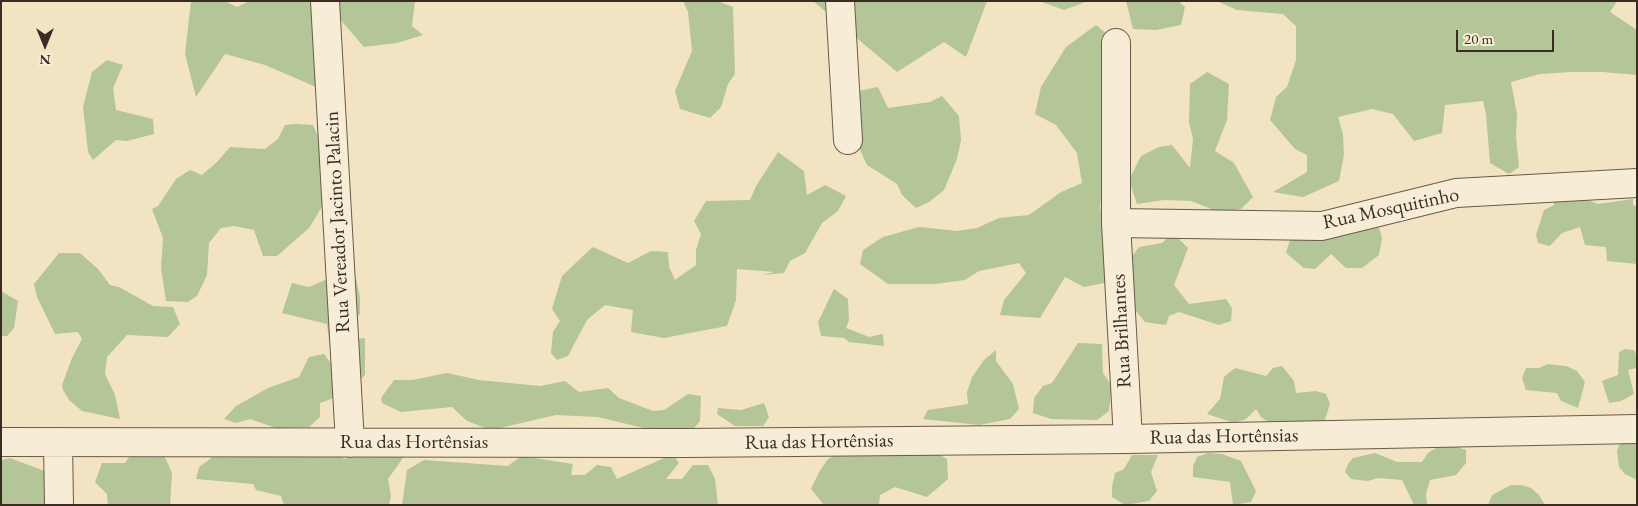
<!DOCTYPE html>
<html>
<head>
<meta charset="utf-8">
<style>
	body { margin:0 }
	#map { position:relative; width:1638px; height:506px; overflow:hidden; background:#f2e3c2; font-family:"EB Garamond",serif }
	canvas { display:block }
	.frame { position:absolute; inset:0; border:2px solid #3a2c23; pointer-events:none }
	.north { position:absolute; left:20px; top:20px; width:50px; height:50px; -webkit-text-stroke:4px #f7edd7; paint-order:stroke; rotate:180deg; font-size:14px; font-weight:700; line-height:20px; text-align:center; color:#3a2c23 }
	.north::after { content:''; display:block; margin:auto; width:18px; height:22px; background:#3a2c23; clip-path:polygon(50% 0,100% 100%,50% 72%,0 100%) }
	.scale { position:absolute; left:1456px; top:30px; width:98px; height:22px; box-sizing:border-box; border:2px solid #3a2c23; border-top:0; padding-left:6px; font-size:15px; line-height:18px; white-space:nowrap; color:#3a2c23; -webkit-text-stroke:4px #f7edd7; paint-order:stroke }
</style>
</head>
<body>
<div id="map">
<canvas width="1638" height="506"></canvas>
<div class="frame"></div>
<div class="north">N</div>
<div class="scale">20 m</div>
</div>
<script>
const ctx = document.querySelector('canvas').getContext('2d');
ctx.lineJoin = 'round';
function fill(path, color) { ctx.fillStyle = color; ctx.fill(path, 'evenodd'); }
const shape = rows => new Path2D(rows.map(r => 'M' + r).join(''));
function stroke(path, color, width, dash) { ctx.strokeStyle = color; ctx.lineWidth = width; ctx.lineCap = dash ? 'butt' : 'round'; ctx.setLineDash(dash || []); ctx.stroke(path); }
function label(font, color, halo, rows, align = 'center') {
  ctx.font = font + ' "EB Garamond",serif'; ctx.lineWidth = 5; ctx.setLineDash([]); ctx.textBaseline = 'middle'; ctx.strokeStyle = halo; ctx.fillStyle = color; for (const [text, x, y, turn = 0] of rows) {
    ctx.save(); ctx.translate(x, y); ctx.rotate((+turn || 0) * Math.PI / 180); ctx.textAlign = isNaN(turn) ? turn : align; if (halo) ctx.strokeText(text, 0, 0); ctx.fillText(text, 0, 0); ctx.restore();
  }
}
fill(shape([
	[191,1,225,1,237,7,249,1,313,1,313,44,320,68,316,87,265,65,225,54,196,97,185,54],
	[334,1,415,1,412,26,423,35,397,43,364,47,338,17],
	[683,1,718,1,733,7,735,74,728,84,721,107,710,118,680,109,675,91,692,51,688,12],
	[813,1,987,1,966,57,944,42,897,72],
	[1039,1,1088,1,1064,10],
	[1126,1,1178,1,1185,7,1181,25,1156,30,1133,29],
	[1217,1,1617,1,1610,12,1637,30,1637,75,1603,72,1571,72,1540,74,1511,82,1517,114,1516,137,1519,167,1509,174,1490,163,1486,114,1483,101,1445,105,1442,133,1414,141,1393,114,1372,109,1338,117,1343,134,1344,155,1339,181,1303,197,1273,192,1307,172,1307,155,1295,149,1270,120,1276,97,1287,87,1296,60,1296,26,1283,14,1237,10],
	[1096,25,1108,35,1105,178,1100,206,1109,282,1084,287,1065,277,1040,318,1000,315,1004,300,1026,273,1019,263,979,271,965,280,935,284,888,284,860,264,863,250,883,237,919,227,957,231,977,228,999,218,1029,215,1061,192,1082,183,1077,153,1056,125,1035,114,1041,87,1066,47],
	[107,60,123,65,113,88,116,110,153,119,154,134,127,141,116,140,93,160,88,152,83,107,92,72],
	[1207,72,1229,84,1227,120,1215,151,1234,163,1253,197,1241,209,1219,212,1191,201,1164,200,1137,204,1129,180,1141,156,1159,147,1172,145,1190,168,1193,139,1189,122,1190,84],
	[878,87,888,108,930,102,942,96,959,116,961,140,957,159,944,190,929,202,916,208,902,195,897,184,867,165,853,134,859,108,859,91],
	[296,124,313,125,325,153,326,200,309,228,277,256,263,256,254,230,234,226,221,228,209,243,207,275,197,296,188,302,166,301,161,268,163,238,152,209,158,206,176,179,190,170,202,175,217,162,230,147,265,149,278,139,285,125],
	[778,152,804,171,807,195,825,185,846,196,838,211,822,223,805,253,790,261,784,273,763,275,774,272,737,269,736,300,727,326,664,338,631,332,633,310,605,305,587,320,568,356,557,360,551,353,553,332,560,321,552,309,562,276,582,257,593,247,628,263,651,251,668,252,669,267,675,280,696,265,696,250,701,234,694,221,706,201,750,200,756,186],
	[1573,194,1598,204,1633,199,1633,205,1637,207,1637,264,1607,261,1606,247,1585,245,1580,227,1562,233,1550,246,1538,243,1536,235,1544,210,1554,205,1554,195],
	[1346,227,1379,228,1382,238,1379,255,1362,268,1346,268,1331,254,1315,269,1304,268,1286,253,1291,237],
	[1173,233,1188,248,1174,285,1189,304,1226,299,1232,308,1231,321,1219,325,1179,312,1169,316,1166,325,1145,322,1130,304,1129,260,1139,247,1162,243],
	[59,253,80,253,98,269,110,285,119,287,153,306,173,307,180,324,168,337,127,335,107,357,105,374,115,395,120,419,82,411,69,400,63,390,62,385,72,358,82,339,78,332,55,334,37,297,34,284],
	[356,278,360,297,360,314,335,342,365,338,365,375,347,393,320,403,320,417,309,427,276,428,250,419,236,423,224,419,236,406,268,388,299,377,309,357,324,354,332,365,327,324,282,313,292,283,309,287,325,280],
	[834,289,848,299,849,320,846,328,869,337,883,334,884,346,849,342,844,338,821,336,818,322],
	[1,291,18,301,14,328,7,336,1,336],
	[1078,343,1102,344,1103,373,1112,386,1109,411,1097,420,1051,419,1033,413,1034,398,1043,386,1052,383],
	[1625,349,1634,350,1637,356,1636,368,1628,370,1634,394,1621,401,1609,403,1602,381,1618,375,1619,352],
	[996,350,996,361,1013,384,1019,409,1010,419,979,425,923,419,928,410,968,404,967,392,972,377,984,360],
	[1548,364,1566,366,1577,371,1585,382,1578,408,1561,401,1557,393,1526,390,1522,378,1526,368,1539,368],
	[1282,366,1294,381,1296,393,1316,391,1326,394,1330,404,1323,426,1272,425,1261,417,1256,409,1246,419,1234,423,1207,414,1220,399,1224,377,1235,368,1266,376,1273,368],
	[447,373,479,380,540,386,565,381,579,392,608,388,619,398,653,411,664,410,688,394,701,396,700,421,683,441,656,431,598,417,556,415,491,430,467,421,452,407,401,412,382,403,381,398,394,380,412,380],
	[764,403,769,417,763,426,735,426,717,414,718,408,741,410],
	[1637,431,1637,480,1625,474,1619,467,1617,451,1620,443],
	[1444,443,1466,450,1466,463,1456,475,1430,480,1426,494,1427,505,1414,505,1402,480,1378,478,1368,481,1351,479,1345,472,1348,464,1353,458,1375,453,1397,462,1422,462,1428,453],
	[161,448,172,473,170,505,108,505,107,494,95,482,102,463,125,463,132,453],
	[402,448,403,458,388,479,391,496,389,505,284,505,281,496,256,490,253,484,196,479,199,467,214,456,340,454,344,459,359,451],
	[843,451,937,453,947,459,948,479,927,497,895,487,880,495,879,505,824,505,811,489,819,472,828,459],
	[1208,453,1222,454,1241,461,1256,491,1251,502,1233,505,1230,482,1193,477,1193,466,1197,457],
	[1132,455,1158,455,1151,472,1157,491,1149,501,1125,505,1112,497,1112,487,1115,473,1124,469],
	[521,456,573,464,571,475,585,475,597,465,611,467,617,479,664,458,675,457,679,463,666,479,682,479,693,465,708,465,715,479,718,505,402,505,407,470,424,460,508,466],
	[10,458,50,473,48,505,1,505,1,460],
	[1511,485,1521,485,1531,488,1539,495,1545,505,1488,505,1492,495]
]), '#b4c598');
const minor = shape([
	[325,1,350,443],
	[840,1,848,140],
	[1116,43,1116,223,1128,439],
	[1116,223,1322,226,1456,193,1637,183],
	[1,442,684,443,1128,439,1637,429],
	[58,442,59,505]
]);
stroke(minor, '#685a4b', 30);
stroke(minor, '#f7edd7', 28);
label('20px', '#3a2c23', '#f7edd7', [
	["Rua Mosquitinho",1391,209,-12],
	["Rua Vereador Jacinto Palacin",338,222,-93],
	["Rua Brilhantes",1122,331,-93],
	["Rua das Hortênsias",1224,437,-1],
	["Rua das Hortênsias",819,442,-1],
	["Rua das Hortênsias",414,443]
]);
</script>
</body>
</html>
